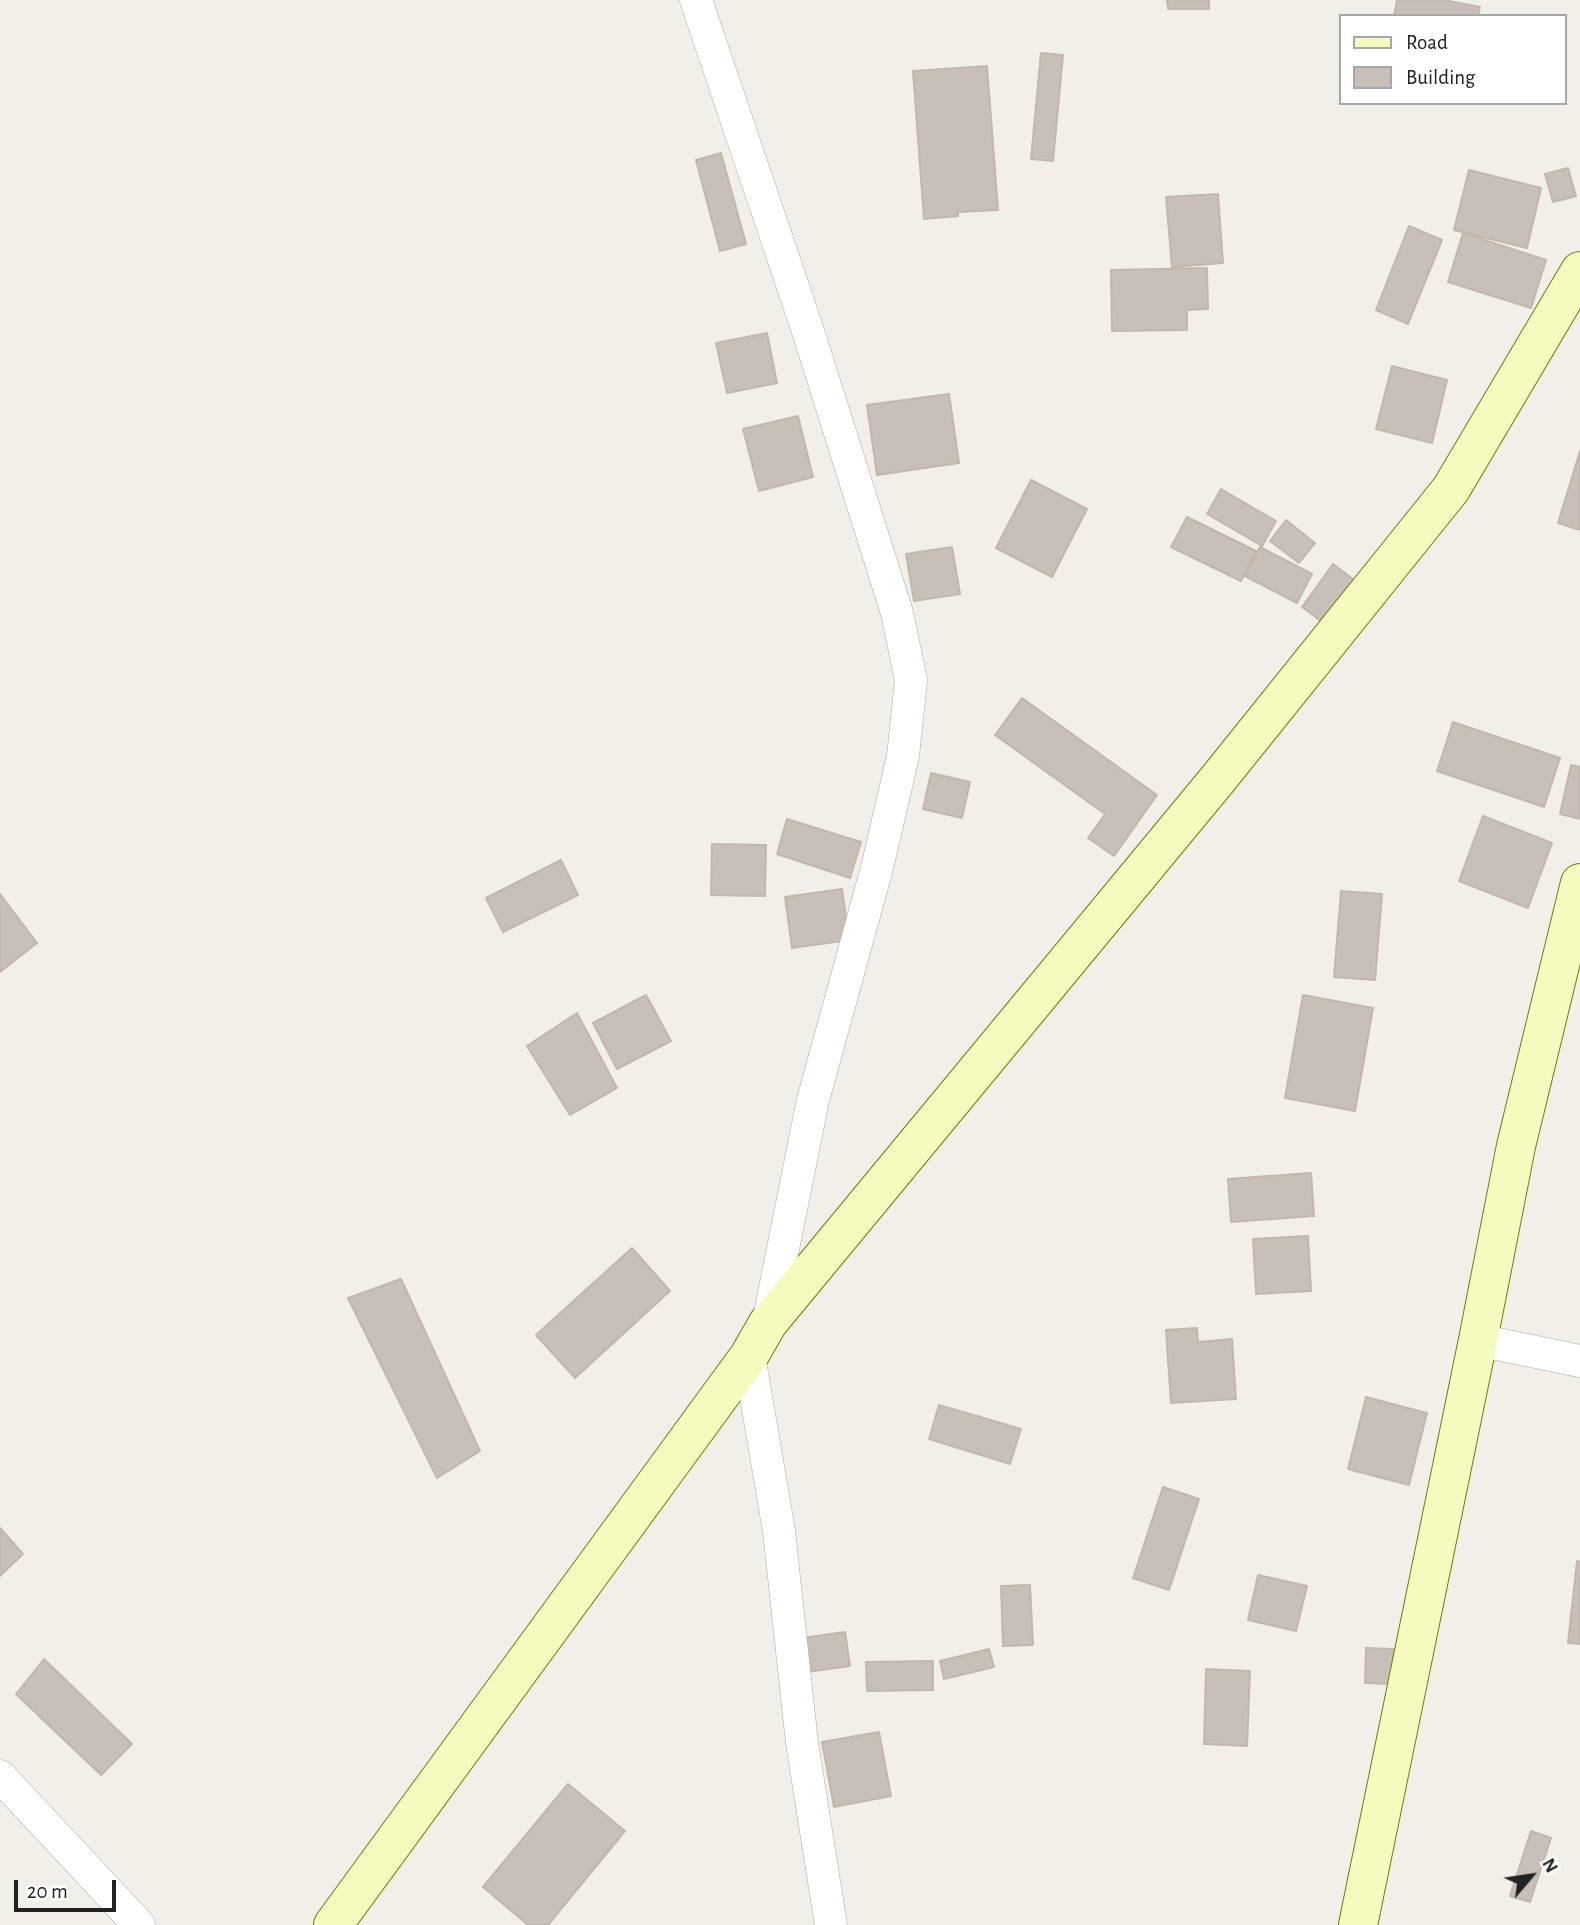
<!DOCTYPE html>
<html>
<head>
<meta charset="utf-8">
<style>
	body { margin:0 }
	#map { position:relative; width:1580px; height:1925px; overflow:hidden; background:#f2efe9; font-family:"Alegreya Sans",sans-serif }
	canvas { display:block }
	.legend { position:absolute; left:1339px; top:14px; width:228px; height:91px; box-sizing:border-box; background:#fff; border:2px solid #a7a7a7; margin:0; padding:9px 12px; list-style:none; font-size:21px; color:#222 }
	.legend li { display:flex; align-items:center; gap:14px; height:35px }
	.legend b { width:35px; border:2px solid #a7a7a7 }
	.north { position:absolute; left:1496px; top:1841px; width:70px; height:70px; -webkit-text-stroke:5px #fff; paint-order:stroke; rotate:61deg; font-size:19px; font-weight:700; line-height:28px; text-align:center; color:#222 }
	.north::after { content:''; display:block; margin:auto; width:24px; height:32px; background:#222; clip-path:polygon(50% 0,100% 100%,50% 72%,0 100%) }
	.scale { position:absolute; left:14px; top:1880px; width:102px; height:32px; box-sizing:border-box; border:4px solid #222; border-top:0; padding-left:9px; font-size:21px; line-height:24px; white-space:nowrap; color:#222; -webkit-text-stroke:5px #fff; paint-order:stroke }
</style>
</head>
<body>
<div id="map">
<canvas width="1580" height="1925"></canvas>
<ul class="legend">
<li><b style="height:9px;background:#f7fabf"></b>Road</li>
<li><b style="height:19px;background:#c7bfb8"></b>Building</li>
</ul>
<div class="north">N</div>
<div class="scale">20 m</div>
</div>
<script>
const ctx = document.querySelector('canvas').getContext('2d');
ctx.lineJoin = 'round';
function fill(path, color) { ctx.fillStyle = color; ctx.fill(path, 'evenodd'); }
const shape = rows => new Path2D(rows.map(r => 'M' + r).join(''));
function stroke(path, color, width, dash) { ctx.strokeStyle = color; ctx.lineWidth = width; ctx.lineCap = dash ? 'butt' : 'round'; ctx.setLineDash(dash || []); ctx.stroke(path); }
const building = shape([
	[1167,0,1209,0,1209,9,1168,9,1167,0],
	[1397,0,1444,0,1480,7,1478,16,1394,16,1397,0],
	[1041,53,1063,55,1053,161,1031,159,1041,53],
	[987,66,998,210,958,212,958,216,924,219,913,71,987,66],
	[721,153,746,244,720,251,696,160,721,153],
	[1568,168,1576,196,1553,202,1545,174,1568,168],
	[1469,170,1541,188,1527,248,1454,230,1469,170],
	[1218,194,1223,263,1172,267,1166,197,1218,194],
	[1409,226,1442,240,1408,324,1376,310,1409,226],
	[1463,233,1546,260,1531,308,1448,282,1463,233],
	[1207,268,1208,309,1187,310,1187,330,1112,331,1111,270,1207,268],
	[767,333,777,383,727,393,716,343,767,333],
	[1392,366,1447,380,1432,443,1376,429,1392,366],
	[949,394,959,463,877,475,867,405,949,394],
	[798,416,813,477,759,491,743,429,798,416],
	[1580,451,1580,530,1558,523,1580,451],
	[1031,480,1087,509,1052,577,996,548,1031,480],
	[1221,489,1276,521,1262,546,1207,514,1221,489],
	[1187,517,1256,551,1241,581,1171,547,1187,517],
	[1286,520,1315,543,1299,563,1270,541,1286,520],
	[952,547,960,594,914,601,906,554,952,547],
	[1260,547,1312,574,1297,603,1245,576,1260,547],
	[1333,564,1365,588,1333,630,1302,607,1333,564],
	[1022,698,1157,795,1114,856,1088,838,1105,814,995,735,1022,698],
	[1453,722,1560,758,1544,807,1437,771,1453,722],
	[1571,765,1580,767,1580,819,1560,814,1571,765],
	[931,773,970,782,962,818,923,809,931,773],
	[1483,816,1552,843,1528,908,1459,881,1483,816],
	[787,819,861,842,850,878,777,854,787,819],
	[712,844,766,845,765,896,711,895,712,844],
	[561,860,578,895,503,932,486,898,561,860],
	[842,889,849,940,792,948,785,897,842,889],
	[1341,891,1382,894,1375,980,1334,977,1341,891],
	[0,894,37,943,0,972,0,894],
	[646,995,671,1041,617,1069,593,1023,646,995],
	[1303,995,1373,1008,1355,1111,1285,1098,1303,995],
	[577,1013,617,1088,570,1115,527,1046,577,1013],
	[1311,1173,1314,1216,1231,1222,1228,1179,1311,1173],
	[1308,1236,1311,1291,1256,1294,1253,1239,1308,1236],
	[632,1248,670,1291,575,1378,536,1335,632,1248],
	[401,1279,480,1451,437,1478,348,1298,401,1279],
	[1197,1328,1198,1342,1232,1339,1236,1399,1171,1403,1166,1330,1197,1328],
	[1366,1397,1427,1413,1409,1485,1348,1469,1366,1397],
	[939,1405,1021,1429,1010,1464,929,1439,939,1405],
	[1163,1487,1199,1499,1169,1590,1133,1578,1163,1487],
	[0,1528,23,1554,0,1576,0,1528],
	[1577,1561,1580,1562,1580,1644,1568,1643,1577,1561],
	[1258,1575,1307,1586,1296,1631,1248,1620,1258,1575],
	[1030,1585,1033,1645,1003,1646,1001,1586,1030,1585],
	[845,1632,850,1666,800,1673,795,1639,845,1632],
	[1366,1648,1393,1649,1392,1684,1365,1683,1366,1648],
	[989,1649,994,1667,944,1679,940,1661,989,1649],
	[44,1659,132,1744,101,1775,16,1694,44,1659],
	[933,1661,933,1690,867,1691,866,1662,933,1661],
	[1206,1669,1250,1671,1247,1746,1204,1744,1206,1669],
	[879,1732,891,1796,834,1807,822,1742,879,1732],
	[568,1784,625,1831,548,1925,528,1925,483,1887,568,1784],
	[1531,1831,1551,1838,1530,1902,1510,1896,1531,1831]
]);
fill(building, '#c7bfb8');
stroke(building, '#c4b6ab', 2);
const street = shape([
	[696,0,808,331,897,613,911,680,903,756,877,868,813,1100,768,1323],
	[1478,1340,1580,1361],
	[749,1356,779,1531,802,1743,831,1925],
	[0,1776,139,1925]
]);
const secondary = shape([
	[333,1925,749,1356,768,1323,1218,779,1451,489,1580,271],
	[1358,1925,1478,1340,1516,1146,1580,883]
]);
stroke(street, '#a9a9a9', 33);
stroke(secondary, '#707d05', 40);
stroke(street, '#fff', 32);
stroke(secondary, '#f7fabf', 38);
</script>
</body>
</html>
